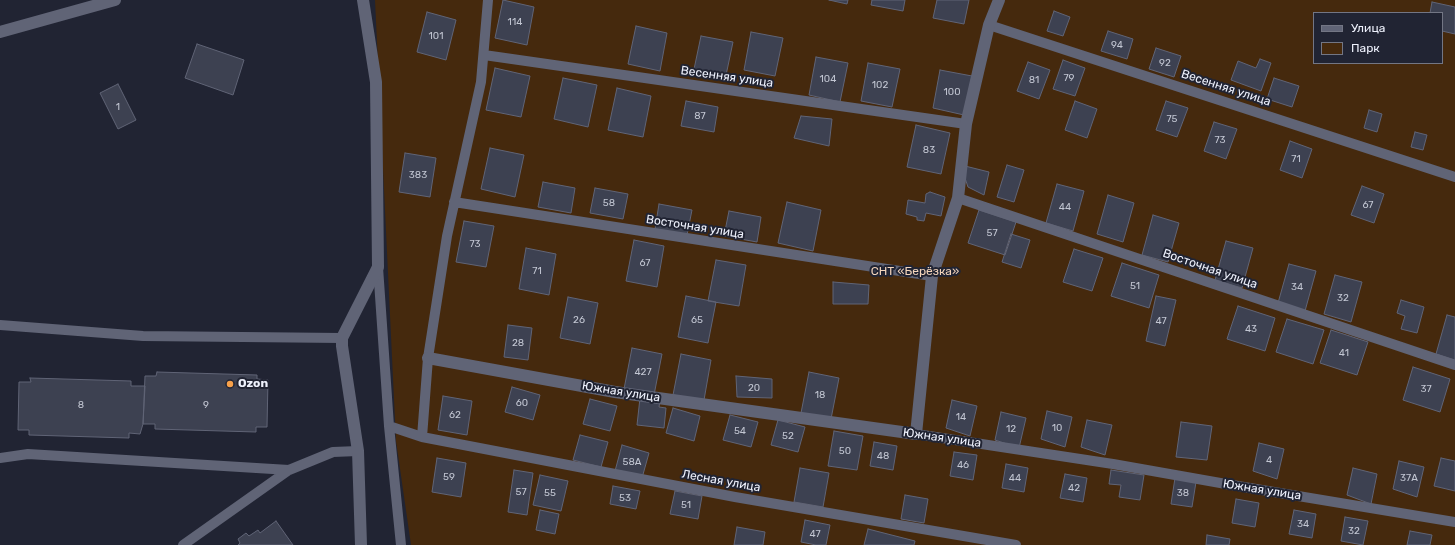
<!DOCTYPE html>
<html>
<head>
<meta charset="utf-8">
<style>
	body { margin:0 }
	#map { position:relative; width:1455px; height:545px; overflow:hidden; background:#212433; font-family:Rubik,sans-serif }
	canvas { display:block }
	.legend { position:absolute; left:1313px; top:12px; width:130px; height:52px; box-sizing:border-box; background:#212433; border:1px solid #737684; margin:0; padding:5px 7px; list-style:none; font-size:12px; color:#eff2fd }
	.legend li { display:flex; align-items:center; gap:8px; height:20px }
	.legend b { width:20px; border:1px solid #737684 }
</style>
</head>
<body>
<div id="map">
<canvas width="1455" height="545"></canvas>
<ul class="legend">
<li><b style="height:5px;background:#606476"></b>Улица</li>
<li><b style="height:11px;background:#45290d"></b>Парк</li>
</ul>
</div>
<script>
const ctx = document.querySelector('canvas').getContext('2d');
ctx.lineJoin = 'round';
function fill(path, color) { ctx.fillStyle = color; ctx.fill(path, 'evenodd'); }
const shape = rows => new Path2D(rows.map(r => 'M' + r).join(''));
function stroke(path, color, width, dash) { ctx.strokeStyle = color; ctx.lineWidth = width; ctx.lineCap = dash ? 'butt' : 'round'; ctx.setLineDash(dash || []); ctx.stroke(path); }
function label(font, color, halo, rows, align = 'center') {
  ctx.font = font + ' Rubik,sans-serif'; ctx.lineWidth = 4; ctx.setLineDash([]); ctx.textBaseline = 'middle'; ctx.strokeStyle = halo; ctx.fillStyle = color; for (const [text, x, y, turn = 0] of rows) {
    ctx.save(); ctx.translate(x, y); ctx.rotate((+turn || 0) * Math.PI / 180); ctx.textAlign = isNaN(turn) ? turn : align; if (halo) ctx.strokeText(text, 0, 0); ctx.fillText(text, 0, 0); ctx.restore();
  }
}
fill(shape([
	[375,0,1455,0,1455,545,411,545,396,441],
	[1314,13,1442,13,1442,63,1314,63]
]), '#45290d');
const building = shape([
	[503,0,534,7,527,45,495,38,503,0],
	[829,0,848,0,847,4,829,0],
	[872,0,905,0,903,11,871,5,872,0],
	[937,0,969,0,964,24,933,18,937,0],
	[1432,2,1455,7,1455,34,1442,31,1442,13,1430,13,1432,2],
	[1054,11,1070,17,1063,36,1047,31,1054,11],
	[427,12,456,20,446,60,417,52,427,12],
	[636,26,667,33,660,71,628,64,636,26],
	[1108,31,1133,39,1127,59,1101,51,1108,31],
	[751,32,783,38,775,76,744,70,751,32],
	[701,36,733,42,725,80,693,74,701,36],
	[197,44,244,60,233,95,185,78,197,44],
	[1156,48,1181,56,1174,77,1149,69,1156,48],
	[816,57,848,63,840,102,809,95,816,57],
	[1260,59,1271,63,1261,91,1231,80,1238,61,1256,68,1260,59],
	[1063,60,1085,68,1075,96,1053,89,1063,60],
	[1028,62,1050,70,1039,99,1017,91,1028,62],
	[868,63,900,69,892,107,861,101,868,63],
	[495,68,530,76,521,117,486,110,495,68],
	[940,70,972,76,964,115,933,108,940,70],
	[563,78,597,85,588,127,554,119,563,78],
	[1274,78,1299,86,1292,107,1267,99,1274,78],
	[118,84,136,120,118,129,100,93,118,84],
	[617,88,651,96,643,137,608,130,617,88],
	[686,101,718,107,714,132,681,126,686,101],
	[1075,101,1097,109,1087,138,1065,130,1075,101],
	[1166,101,1188,108,1177,137,1156,130,1166,101],
	[1369,110,1382,114,1377,132,1364,128,1369,110],
	[801,116,832,119,829,146,794,138,801,116],
	[1214,122,1237,129,1226,159,1204,151,1214,122],
	[916,125,950,133,941,174,907,167,916,125],
	[1415,132,1427,135,1423,150,1411,147,1415,132],
	[1290,141,1312,149,1302,178,1280,170,1290,141],
	[490,148,524,155,515,197,481,189,490,148],
	[405,153,436,158,430,197,399,192,405,153],
	[1007,165,1024,170,1014,202,997,197,1007,165],
	[965,166,989,172,984,195,968,187,964,175,965,166],
	[543,182,575,188,571,213,538,207,543,182],
	[1057,184,1084,191,1073,231,1046,223,1057,184],
	[1362,186,1384,194,1374,223,1351,215,1362,186],
	[595,188,628,194,623,219,590,213,595,188],
	[930,192,945,197,941,216,926,213,924,221,917,220,917,217,906,214,908,200,925,203,926,194,930,192],
	[1108,195,1134,203,1123,242,1097,234,1108,195],
	[787,202,821,210,813,251,778,243,787,202],
	[659,204,692,210,687,235,655,229,659,204],
	[979,210,1016,222,1005,255,968,243,979,210],
	[729,211,761,217,757,242,724,236,729,211],
	[1153,215,1179,223,1168,262,1142,255,1153,215],
	[464,221,494,226,486,267,456,262,464,221],
	[1011,234,1030,240,1021,268,1002,262,1011,234],
	[634,240,664,246,657,287,626,281,634,240],
	[1226,241,1253,248,1242,288,1215,280,1226,241],
	[526,248,556,254,549,295,519,289,526,248],
	[1074,249,1103,258,1092,291,1063,282,1074,249],
	[716,260,746,265,739,306,708,301,716,260],
	[1122,263,1159,275,1149,308,1111,296,1122,263],
	[1289,264,1316,271,1305,311,1278,303,1289,264],
	[1335,275,1362,282,1351,322,1324,314,1335,275],
	[833,282,869,285,868,304,833,304,833,282],
	[686,296,716,302,708,343,678,337,686,296],
	[1156,296,1176,300,1165,346,1146,341,1156,296],
	[568,297,598,303,590,344,560,338,568,297],
	[1401,300,1424,307,1417,333,1401,329,1405,316,1397,313,1401,300],
	[1238,306,1275,318,1265,351,1227,339,1238,306],
	[1447,315,1455,317,1455,360,1436,354,1447,315],
	[1287,319,1324,330,1313,364,1276,352,1287,319],
	[508,325,532,328,528,360,504,357,508,325],
	[1331,330,1368,342,1357,375,1320,363,1331,330],
	[632,348,662,354,654,395,624,389,632,348],
	[681,354,711,360,704,400,673,395,681,354],
	[1413,367,1450,379,1440,412,1403,400,1413,367],
	[157,372,257,375,257,379,268,380,267,427,256,427,256,432,155,429,155,424,143,424,145,376,156,376,157,372],
	[809,372,839,378,831,419,801,413,809,372],
	[736,376,772,379,772,398,737,397,736,376],
	[30,378,131,381,131,386,145,386,143,424,140,434,129,433,129,438,29,435,29,430,18,430,19,382,31,382,30,378],
	[512,387,540,395,533,420,505,412,512,387],
	[443,396,472,401,467,435,438,430,443,396],
	[640,398,660,400,659,407,666,408,664,428,637,425,640,398],
	[590,399,617,406,610,431,583,424,590,399],
	[952,400,977,406,970,436,946,428,952,400],
	[673,408,700,416,694,441,666,433,673,408],
	[1047,411,1072,417,1065,447,1041,439,1047,411],
	[1001,412,1026,418,1019,448,995,440,1001,412],
	[730,415,758,422,751,447,723,440,730,415],
	[778,420,805,427,798,452,771,445,778,420],
	[1087,420,1112,425,1105,455,1081,447,1087,420],
	[1181,422,1212,426,1207,460,1176,457,1181,422],
	[834,431,863,436,857,470,828,466,834,431],
	[580,435,608,442,601,467,573,460,580,435],
	[874,442,897,446,893,470,870,466,874,442],
	[1259,443,1284,449,1277,479,1253,471,1259,443],
	[622,445,649,453,642,478,615,471,622,445],
	[954,452,977,455,973,480,950,476,954,452],
	[437,458,466,463,461,497,432,492,437,458],
	[1441,458,1455,461,1455,491,1434,486,1441,458],
	[1399,461,1424,467,1417,497,1393,489,1399,461],
	[1006,464,1028,468,1024,492,1002,488,1006,464],
	[800,468,829,473,823,507,794,502,800,468],
	[1353,468,1377,474,1371,504,1347,495,1353,468],
	[514,470,533,473,527,515,508,512,514,470],
	[1111,470,1144,475,1140,500,1119,497,1121,485,1109,484,1111,470],
	[1065,474,1087,478,1083,502,1060,498,1065,474],
	[540,475,568,481,561,511,533,505,540,475],
	[1175,478,1196,482,1192,507,1171,504,1175,478],
	[613,486,640,491,636,509,610,504,613,486],
	[675,491,702,496,698,519,670,514,675,491],
	[905,495,928,499,924,523,901,519,905,495],
	[1236,499,1259,503,1255,527,1232,523,1236,499],
	[540,510,559,514,555,534,536,530,540,510],
	[1294,510,1316,514,1312,538,1289,534,1294,510],
	[1345,517,1368,521,1363,545,1341,541,1345,517],
	[805,520,830,525,826,545,816,545,801,542,805,520],
	[276,521,293,545,238,545,240,543,238,539,246,533,249,536,258,530,260,533,276,521],
	[737,527,765,532,763,545,734,545,737,527],
	[868,529,915,541,914,545,864,545,868,529],
	[1410,531,1432,535,1430,545,1407,545,1410,531],
	[1207,535,1230,539,1229,545,1206,545,1207,535]
]);
fill(building, '#3d4151');
stroke(building, '#606476', 1);
stroke(shape([
	[989,25,1455,177],
	[484,55,966,124],
	[958,198,1455,365],
	[454,202,932,276],
	[378,267,389,426,401,545],
	[0,325,143,336,342,338],
	[389,426,422,437,428,358,447,236,481,82,488,0],
	[916,434,1113,464,1226,484,1455,522],
	[422,437,735,497,1016,545],
	[0,458,28,454,289,470,333,452,358,451],
	[183,545,289,470]
]), '#606476', 10);
stroke(shape([
	[428,358,615,392,916,434,932,276,958,198,966,124,989,25,999,0],
	[361,545,358,451,342,346,342,338,378,267,376,82,363,0]
]), '#606476', 12);
stroke(shape([
	[0,32,115,0]
]), '#606476', 12);
for (const [x, y, r, color] of [
	[230,384,4,"#f8a14a"]
]) { const dot = new Path2D(); dot.arc(x, y, r, 0, 2 * Math.PI); ctx.fillStyle = color; ctx.fill(dot); stroke(dot, '#212433', 1.5); }
label('10px', '#c2c6d2', null, [
	["114",515,22],
	["101",436,36],
	["94",1117,45],
	["92",1165,63],
	["79",1069,78],
	["104",828,79],
	["81",1034,80],
	["102",880,85],
	["100",952,92],
	["1",118,107],
	["87",700,116],
	["75",1172,119],
	["73",1220,140],
	["83",929,150],
	["71",1296,159],
	["383",418,175],
	["58",609,203],
	["67",1368,205],
	["44",1065,207],
	["57",992,233],
	["73",475,244],
	["67",645,263],
	["71",537,271],
	["51",1135,286],
	["34",1297,287],
	["32",1343,298],
	["26",579,320],
	["65",697,320],
	["47",1161,321],
	["43",1251,329],
	["28",518,343],
	["41",1344,353],
	["427",643,372],
	["20",754,388],
	["37",1426,389],
	["18",820,395],
	["60",522,403],
	["8",81,405],
	["9",206,405],
	["62",455,415],
	["14",961,417],
	["10",1057,428],
	["12",1011,429],
	["54",740,431],
	["52",788,436],
	["50",845,451],
	["48",883,456],
	["4",1269,460],
	["58А",632,462],
	["46",963,465],
	["59",449,477],
	["44",1015,478],
	["37А",1409,478],
	["42",1074,488],
	["57",521,492],
	["55",550,493],
	["38",1183,493],
	["53",625,498],
	["51",686,505],
	["34",1303,524],
	["32",1354,531],
	["47",815,534]
]);
label('12px', '#eff2fd', '#212433', [
	["Весенняя улица",727,77,8],
	["Весенняя улица",1226,88,18],
	["Восточная улица",695,227,9],
	["Восточная улица",1210,269,19],
	["Южная улица",621,392,9],
	["Южная улица",942,438,8],
	["Лесная улица",721,481,10],
	["Южная улица",1262,490,9]
]);
label('12px', '#f4d5bb', '#212433', [
	["СНТ «Берёзка»",915,272]
]);
label('bold 12px', '#eff2fd', '#212433', [
	["Ozon",238,384]
], 'left');
</script>
</body>
</html>
